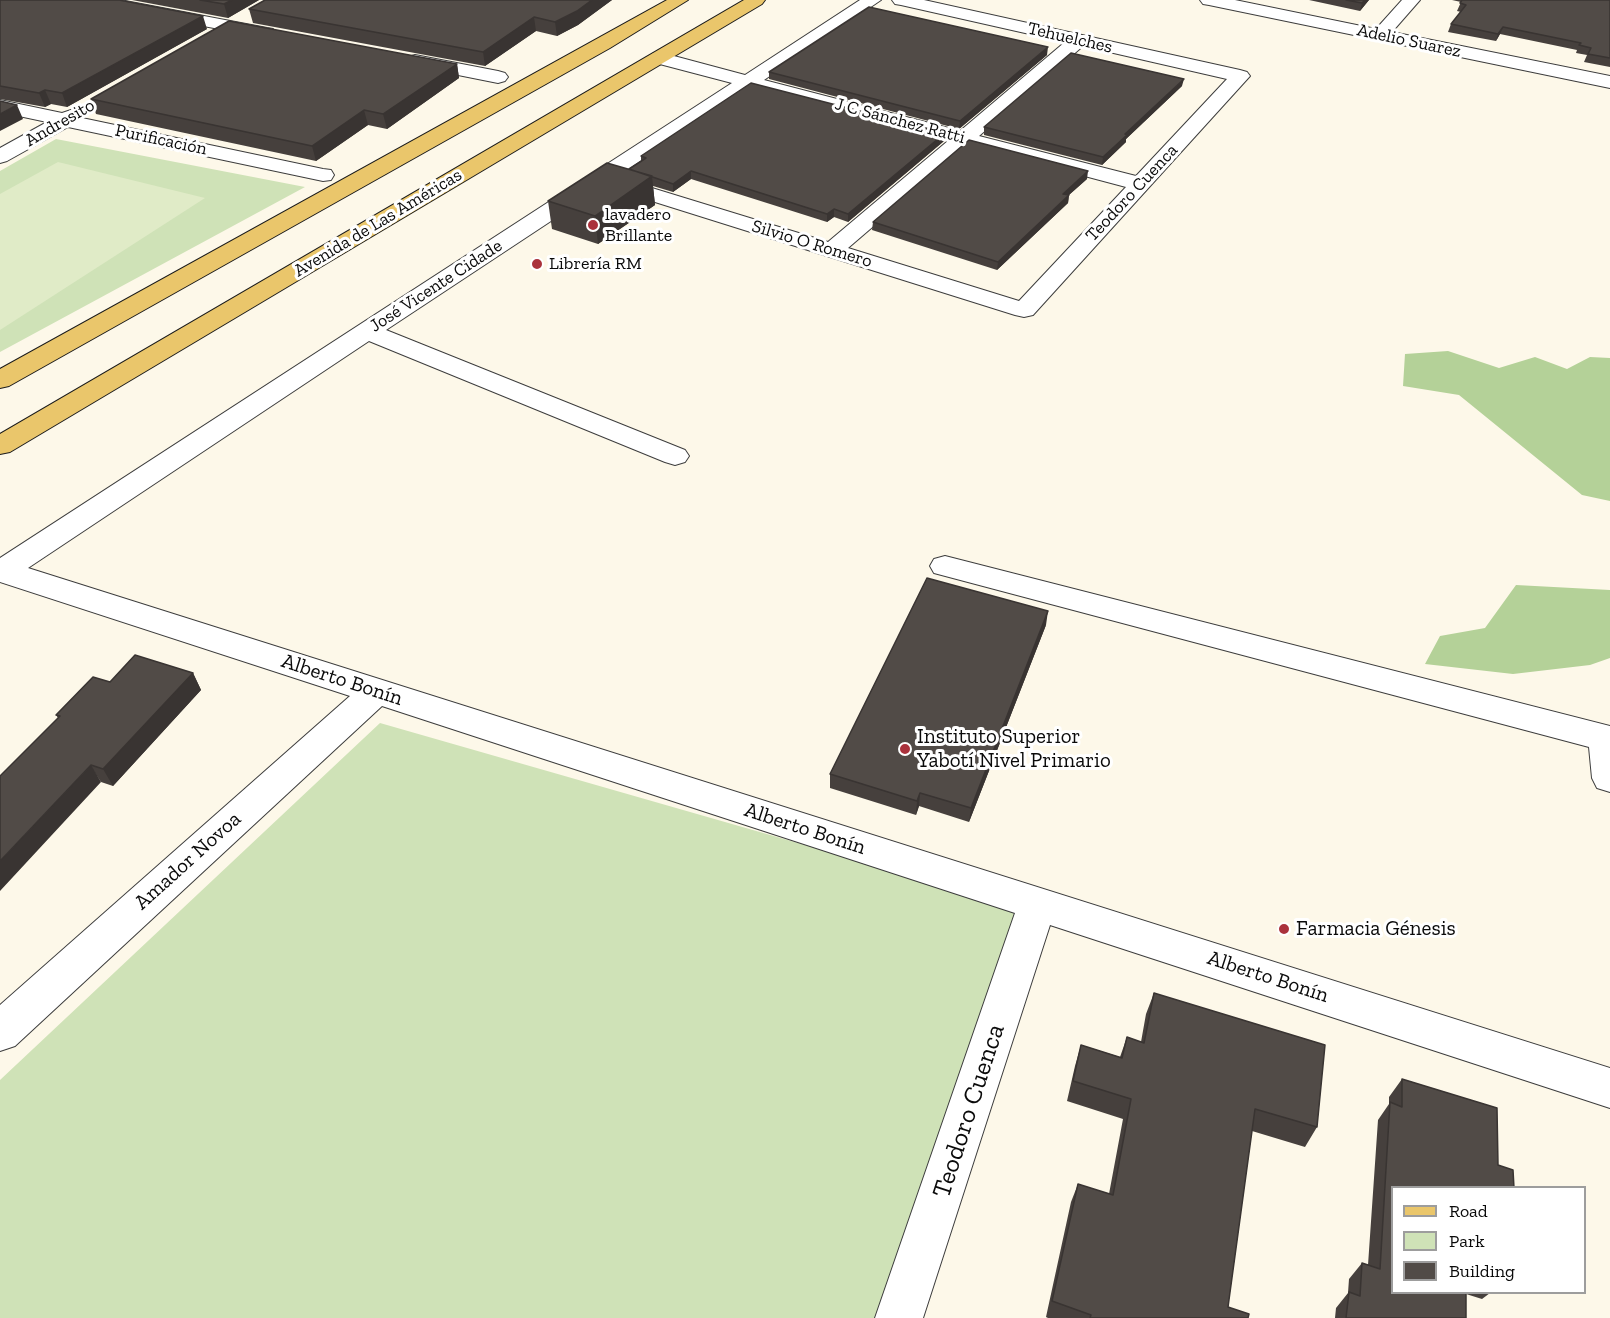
<!DOCTYPE html>
<html>
<head>
<meta charset="utf-8">
<style>
	body { margin:0 }
	#map { position:relative; width:1610px; height:1318px; overflow:hidden; background:#fdf8e9; font-family:"Zilla Slab",serif }
	canvas { display:block }
	.legend { position:absolute; left:1391px; top:1186px; width:195px; height:108px; box-sizing:border-box; background:#fff; border:2px solid #9d9d9d; margin:0; padding:8px 10px; list-style:none; font-size:18px; color:#0a0a0a }
	.legend li { display:flex; align-items:center; gap:12px; height:30px }
	.legend b { width:30px; border:2px solid #9d9d9d }
</style>
</head>
<body>
<div id="map">
<canvas width="1610" height="1318"></canvas>
<ul class="legend">
<li><b style="height:8px;background:#eac66b"></b>Road</li>
<li><b style="height:16px;background:#cfe2b7"></b>Park</li>
<li><b style="height:16px;background:#514b47"></b>Building</li>
</ul>
</div>
<script>
const ctx = document.querySelector('canvas').getContext('2d');
ctx.lineJoin = 'round';
function fill(path, color) { ctx.fillStyle = color; ctx.fill(path, 'evenodd'); }
const shape = rows => new Path2D(rows.map(r => 'M' + r).join(''));
function stroke(path, color, width, dash) { ctx.strokeStyle = color; ctx.lineWidth = width; ctx.lineCap = dash ? 'butt' : 'round'; ctx.setLineDash(dash || []); ctx.stroke(path); }
function label(font, color, halo, rows, align = 'center') {
  ctx.font = font + ' "Zilla Slab",serif'; ctx.lineWidth = 6; ctx.setLineDash([]); ctx.textBaseline = 'middle'; ctx.strokeStyle = halo; ctx.fillStyle = color; for (const [text, x, y, turn = 0] of rows) {
    ctx.save(); ctx.translate(x, y); ctx.rotate((+turn || 0) * Math.PI / 180); ctx.textAlign = isNaN(turn) ? turn : align; if (halo) ctx.strokeText(text, 0, 0); ctx.fillText(text, 0, 0); ctx.restore();
  }
}
fill(shape([
	[56,139,305,187,0,352,0,171],
	[380,723,1035,911,889,1318,0,1318,0,1080]
]), '#cfe2b7');
fill(shape([
	[1448,351,1499,368,1535,357,1567,369,1590,357,1610,358,1610,501,1582,495,1459,395,1403,386,1405,354],
	[1516,585,1610,590,1610,658,1590,665,1513,674,1425,664,1440,636,1485,628]
]), '#b4d198');
fill(shape([
	[58,162,205,198,0,330,0,194]
]), '#e0ebc7');
const minor = shape([
	[83,0,120,0,267,28,273,29,276,33,273,37,267,38,92,5,86,4,83,0],
	[860,0,881,0,764,80,960,131,1065,42,901,5,895,4,892,0,924,0,1240,70,1247,72,1250,76,1033,315,1024,317,1015,315,604,186,386,330,685,450,689,456,685,462,675,465,665,462,369,341,28,568,1610,1068,1610,1108,1050,925,923,1318,875,1318,1015,913,382,706,15,1046,0,1051,0,1005,350,696,0,582,0,558,732,83,652,62,650,58,652,54,659,52,745,75,860,0],
	[1083,46,1227,79,1136,176,979,136,1083,46],
	[751,88,949,140,828,242,616,177,751,88],
	[968,145,1126,187,1019,301,848,248,968,145],
	[1200,0,1235,0,1376,29,1402,0,1420,0,1392,32,1610,76,1610,88,1209,5,1203,4,1200,0],
	[415,55,498,71,505,73,508,77,505,81,498,83,408,65,406,61,408,57,415,55],
	[0,100,62,113,74,109,81,111,84,115,82,118,323,169,331,170,334,175,331,180,323,181,68,127,7,161,0,163,0,148,47,122,0,112,0,100],
	[945,556,1610,726,1610,792,1597,788,1592,778,1589,747,934,573,930,566,934,559,945,556]
]);
const major = shape([
	[667,0,688,0,610,48,9,386,0,388,0,369,667,0],
	[744,0,765,0,762,4,10,452,0,454,0,434,744,0]
]);
stroke(minor, '#3d3d3d', 2);
stroke(major, '#1b1b1b', 2);
fill(minor, '#fff');
fill(major, '#eac66b');
fill(shape([
	[0,0,207,29,67,107,51,104,45,107,0,99],
	[132,0,259,0,228,18],
	[265,0,612,0,578,25,557,36,536,31,485,66,253,23,249,9],
	[1309,0,1369,0,1360,11],
	[1452,0,1610,0,1610,67,1584,62,1587,55,1576,53,1577,50,1500,34,1496,41,1448,32,1451,24,1461,12,1457,11,1461,2],
	[1047,55,959,129,769,79,769,72],
	[457,64,459,78,387,129,368,125,316,161,96,114,91,99],
	[1182,86,1126,139,1126,142,1102,165,984,135,984,127],
	[945,133,944,141,848,222,834,217,827,222,691,179,673,192,653,186,655,205,598,244,552,229,548,201,629,169,641,161,641,156],
	[1087,179,1069,195,1068,203,997,270,872,230,873,222],
	[1046,625,969,822,919,806,916,815,830,788,830,774],
	[193,673,201,690,113,786,101,782,56,715,110,682],
	[1154,993,1317,1127,1305,1147,1252,1131,1228,1307,1248,1318,1048,1318,1046,1317,1071,1202,1078,1184,1109,1194,1123,1119,1067,1101,1075,1066,1081,1045,1120,1057,1127,1037,1141,1042,1146,1014],
	[1402,1079,1497,1108,1392,1293,1490,1293,1482,1299,1466,1294,1466,1318,1335,1318,1336,1308,1348,1293,1349,1279,1362,1263,1368,1265,1378,1120,1389,1104,1389,1097]
]), '#46403d');
fill(shape([
	[232,0,259,0,228,18,224,4],
	[592,0,612,0,578,25,557,36,555,22],
	[1365,0,1369,0,1360,11,1362,3],
	[203,16,207,29,67,107,62,93],
	[534,17,536,31,485,66,483,52],
	[1503,27,1500,34,1496,41,1498,34],
	[1048,47,1047,55,959,129,960,121],
	[457,64,459,78,387,129,383,114],
	[1184,79,1182,86,1126,139,1126,142,1102,165,1103,157,1125,134],
	[45,90,51,104,45,107,39,93],
	[17,105,23,119,0,131,0,114],
	[364,110,368,125,316,161,312,146],
	[945,133,944,141,848,222,848,214],
	[691,171,691,179,673,192,673,184],
	[1088,171,1087,179,1062,201,1063,194],
	[652,176,655,205,598,244,595,216],
	[1069,195,1068,203,997,270,998,262],
	[834,209,834,217,827,222,827,214],
	[1048,611,1046,625,969,822,971,808],
	[193,673,201,690,113,786,103,769],
	[91,765,101,782,0,891,0,861],
	[920,793,919,806,916,815,917,801]
]), '#393432');
const building = shape([
	[0,0,119,0,203,16,62,93,45,90,39,93,0,86,0,0],
	[200,0,232,0,224,4,200,0],
	[265,0,592,0,577,11,555,22,534,17,483,52,249,9,265,0],
	[1346,0,1365,0,1362,3,1346,0],
	[1462,0,1610,0,1610,58,1588,54,1591,48,1579,45,1581,43,1503,27,1498,34,1451,24,1466,5,1460,3,1462,0],
	[869,7,1048,47,960,121,769,72,869,7],
	[229,21,457,64,383,114,364,110,312,146,91,99,229,21],
	[1071,53,1184,79,1125,134,1127,135,1103,157,984,127,1071,53],
	[751,83,945,133,848,214,834,209,827,214,691,171,673,184,629,169,646,158,641,156,751,83],
	[0,101,17,105,0,114,0,101],
	[969,140,1088,171,1063,194,1069,195,998,262,873,222,969,140],
	[607,163,652,176,595,216,548,201,607,163],
	[927,578,1048,611,971,808,920,793,917,801,830,774,927,578],
	[135,655,193,673,103,769,91,765,0,861,0,776,60,716,56,715,93,677,110,682,135,655],
	[1154,993,1325,1045,1317,1127,1255,1109,1228,1307,1249,1314,1248,1318,1090,1318,1091,1315,1052,1301,1078,1184,1113,1195,1131,1099,1073,1081,1081,1045,1122,1058,1127,1037,1144,1043,1154,993],
	[1402,1079,1497,1108,1498,1165,1513,1170,1514,1188,1392,1188,1392,1293,1466,1293,1466,1318,1346,1318,1349,1292,1360,1296,1362,1263,1380,1269,1390,1102,1402,1107,1402,1079]
]);
fill(building, '#514b47');
stroke(building, '#393432', 1.5);
for (const [x, y, r, color] of [
	[593,225,6,"#aa323c"],
	[537,264,6,"#aa323c"],
	[905,749,6,"#aa323c"],
	[1284,929,6,"#aa323c"]
]) { const dot = new Path2D(); dot.arc(x, y, r, 0, 2 * Math.PI); ctx.fillStyle = color; ctx.fill(dot); stroke(dot, '#fff', 2); }
label('18px', '#0a0a0a', '#fff', [
	["Tehuelches",1070,38,13],
	["Adelio Suarez",1409,41,12],
	["J C Sánchez Ratti",900,121,15],
	["Andresito",60,123,-30],
	["Purificación",161,140,12],
	["Teodoro Cuenca",1132,193,-47],
	["Avenida de Las Américas",378,223,-31],
	["Silvio O Romero",812,244,17],
	["José Vicente Cidade",436,286,-33]
]);
label('18px', '#0a0a0a', '#fff', [
	["lavadero",605,215],
	["Brillante",605,236],
	["Librería RM",549,264]
], 'left');
label('21px', '#0a0a0a', '#fff', [
	["Alberto Bonín",342,680,18],
	["Alberto Bonín",805,829,18],
	["Amador Novoa",188,861,-42],
	["Alberto Bonín",1268,977,18]
]);
label('21px', '#0a0a0a', '#fff', [
	["Instituto Superior",917,737],
	["Yabotí Nivel Primario",917,761],
	["Farmacia Génesis",1296,929]
], 'left');
label('26px', '#0a0a0a', '#fff', [
	["Teodoro Cuenca",969,1111,-72]
]);
</script>
</body>
</html>
